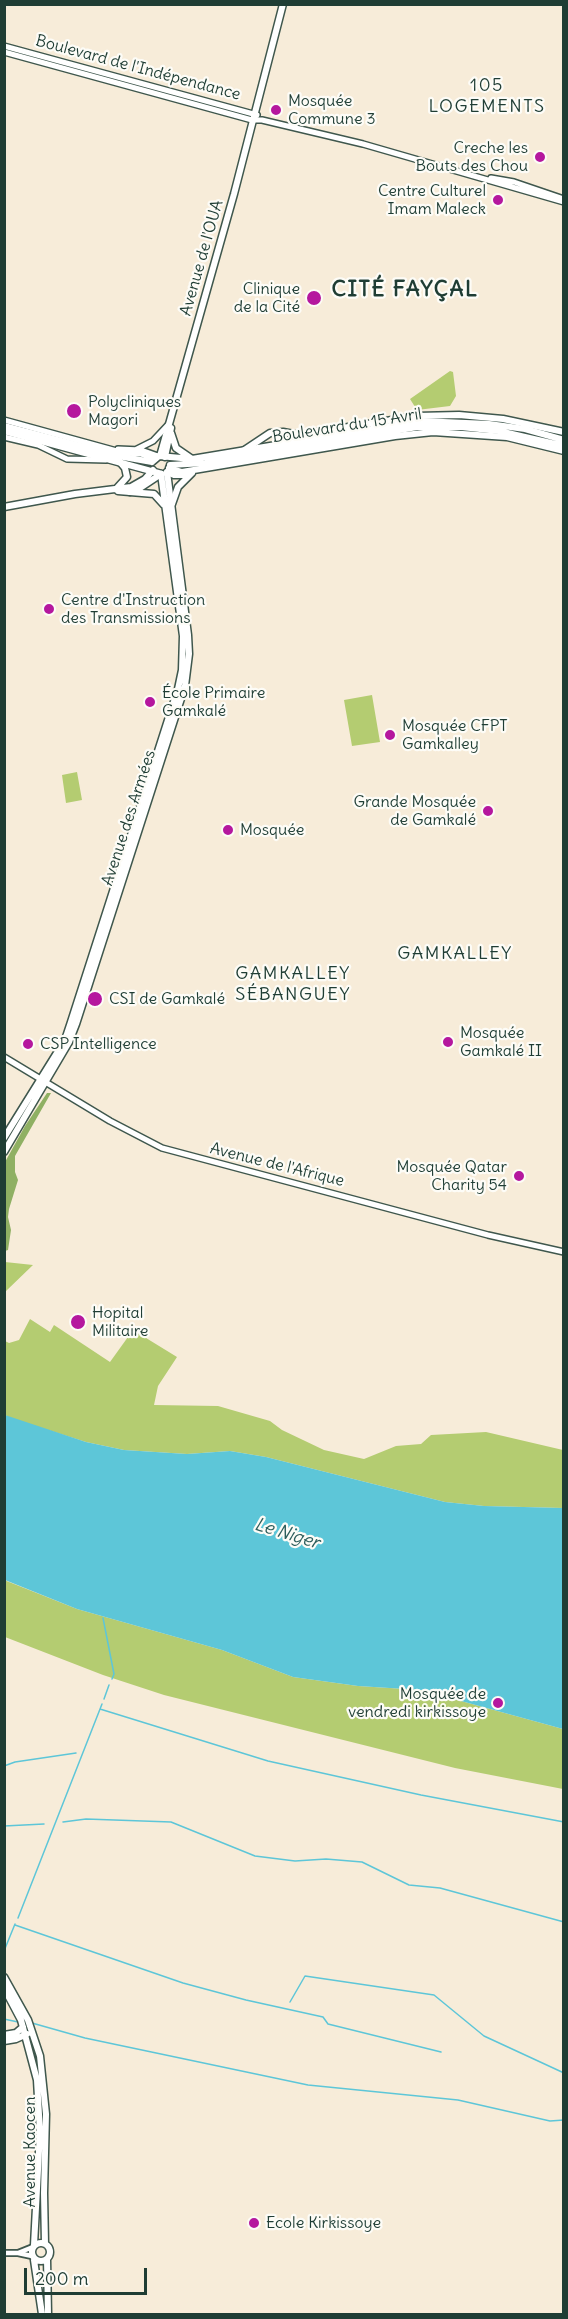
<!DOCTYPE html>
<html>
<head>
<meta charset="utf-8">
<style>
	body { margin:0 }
	#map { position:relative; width:568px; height:2319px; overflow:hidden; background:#f7ecd9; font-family:Delius,sans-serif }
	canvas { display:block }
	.frame { position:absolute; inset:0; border:6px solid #1f3d34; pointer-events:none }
	.scale { position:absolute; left:24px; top:2268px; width:123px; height:27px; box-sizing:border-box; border:3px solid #1f3d34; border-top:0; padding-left:8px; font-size:18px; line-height:21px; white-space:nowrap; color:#1f3d34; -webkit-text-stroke:4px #fdfcf7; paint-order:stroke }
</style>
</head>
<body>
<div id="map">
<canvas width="568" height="2319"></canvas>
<div class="frame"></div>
<div class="scale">200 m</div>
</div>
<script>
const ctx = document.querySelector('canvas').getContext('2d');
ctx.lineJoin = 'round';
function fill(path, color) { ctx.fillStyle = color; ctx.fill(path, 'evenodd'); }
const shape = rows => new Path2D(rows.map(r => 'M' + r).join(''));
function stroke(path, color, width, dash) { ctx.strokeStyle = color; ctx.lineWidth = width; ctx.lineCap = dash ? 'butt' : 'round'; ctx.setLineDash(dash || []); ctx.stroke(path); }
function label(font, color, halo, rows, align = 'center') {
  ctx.font = font + ' Delius,sans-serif'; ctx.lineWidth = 4.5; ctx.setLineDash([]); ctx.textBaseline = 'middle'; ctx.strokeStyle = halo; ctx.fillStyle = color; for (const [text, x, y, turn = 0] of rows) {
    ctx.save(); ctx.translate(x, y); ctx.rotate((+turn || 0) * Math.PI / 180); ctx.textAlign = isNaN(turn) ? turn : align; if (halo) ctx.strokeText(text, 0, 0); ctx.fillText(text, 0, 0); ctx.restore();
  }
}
fill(shape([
	[450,371,453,372,456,396,450,406,417,410,410,399],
	[372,695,380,742,352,746,344,700],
	[77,772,82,800,66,803,62,775],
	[5,1262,33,1265,5,1292,4,1262],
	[30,1319,50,1332,54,1325,110,1362,133,1330,177,1357,158,1386,154,1405,218,1406,270,1421,282,1430,324,1450,364,1459,396,1446,421,1444,431,1435,486,1432,563,1450,563,1508,484,1506,445,1502,266,1457,230,1451,187,1454,124,1450,86,1442,10,1418,5,1415,5,1341,9,1343,19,1340],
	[4,1580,77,1609,222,1650,293,1677,358,1686,421,1690,563,1729,563,1789,455,1768,164,1695,103,1675,5,1637]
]), '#b4cc71');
fill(shape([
	[47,1093,51,1093,15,1156,15,1172,18,1180,9,1209,8,1217,11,1230,8,1250,5,1251,5,1162,25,1126]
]), '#8fb063');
fill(shape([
	[5,1415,86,1442,124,1450,187,1454,230,1451,266,1457,445,1502,484,1506,563,1508,563,1729,421,1690,358,1686,293,1677,222,1650,77,1609,5,1580]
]), '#5dc6d8');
stroke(shape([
	[103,1618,114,1674,112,1679],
	[104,1699,109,1685],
	[100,1709,268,1761,421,1795,564,1822],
	[4,1766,15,1762,76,1753],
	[63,1822,86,1819,171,1822,255,1856,295,1861,326,1859,362,1862,409,1885,440,1888,564,1922],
	[4,1826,44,1824],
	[18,1918,102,1704],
	[15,1925,183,1983,246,2000,323,2017,328,2024,441,2052],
	[4,1951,15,1924],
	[290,2002,305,1976,434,1995,484,2036,564,2073],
	[4,2019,18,2022],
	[32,2023,85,2038,308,2085,458,2100,550,2121,564,2120]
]), '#5dc6d8', 1.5);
const tertiary = shape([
	[4,2253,18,2253,33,2247],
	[18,2253,32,2256]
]);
const secondary = shape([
	[4,46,257,115],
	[4,52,252,120,262,120,363,144,564,202],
	[491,178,514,182,564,199],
	[4,420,124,453,141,454,153,459],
	[4,437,38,445,67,459,106,460],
	[118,449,141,450,158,456],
	[135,450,153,441,168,425],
	[4,1057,110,1121,162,1148,488,1235,564,1252]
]);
const primary = shape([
	[171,433,176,448,192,459],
	[243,451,270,433,283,432,299,435,417,416,459,415,503,419,564,432],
	[160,456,234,194,283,4],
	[165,457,171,428],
	[169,468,182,472,395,436,433,432,507,437,564,451],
	[167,472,174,475,186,475],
	[117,488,127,477,125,468,120,462],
	[118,491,130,492,137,490,161,474],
	[172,504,178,487,192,473],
	[4,507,75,494,131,487,145,479,153,470]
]);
const trunk = shape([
	[4,426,118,456,152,462],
	[4,431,162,474],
	[152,462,159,456,192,459,420,421,489,424,525,429,564,440],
	[170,465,205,463,417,427,461,427,499,431,564,446],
	[130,492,154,494,164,505],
	[4,1138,65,1040,71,1022,178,689,182,670,183,636,161,474],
	[4,1152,69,1042,76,1024,185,686,189,654,188,635,167,472],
	[4,1977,28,2020,40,2056,46,2114,44,2193,45,2244],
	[4,1988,21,2020,37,2080,40,2132,34,2245],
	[4,2035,16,2033,23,2027],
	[4,2041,16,2039,27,2034],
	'32 2252a9 9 0 1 1 18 0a9 9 0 1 1-18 0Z',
	[47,2259,48,2314],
	[34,2260,42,2314]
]);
stroke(tertiary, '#3f574d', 8);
stroke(secondary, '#3f574d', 8);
stroke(primary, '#3f574d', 9);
stroke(trunk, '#3f574d', 9);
stroke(tertiary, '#fff', 4.5);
stroke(secondary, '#fff', 5);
stroke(primary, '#fff', 6);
stroke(trunk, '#fff', 6);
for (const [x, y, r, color] of [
	[276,110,6,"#b5179e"],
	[540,157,6,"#b5179e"],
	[498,200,6,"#b5179e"],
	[314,298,8,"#b5179e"],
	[74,411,8,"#b5179e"],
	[49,609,6,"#b5179e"],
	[150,702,6,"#b5179e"],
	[390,735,6,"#b5179e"],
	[488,811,6,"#b5179e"],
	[228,830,6,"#b5179e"],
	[95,999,8,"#b5179e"],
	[448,1042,6,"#b5179e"],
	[28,1044,6,"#b5179e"],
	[519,1176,6,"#b5179e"],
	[78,1322,8,"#b5179e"],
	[498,1703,6,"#b5179e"],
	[254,2223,6,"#b5179e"]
]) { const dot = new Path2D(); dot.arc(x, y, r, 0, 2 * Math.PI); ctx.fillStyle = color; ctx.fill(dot); stroke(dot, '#fdfcf7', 2); }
label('16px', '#1f3d34', '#fdfcf7', [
	["Boulevard de l'Indépendance",138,68,15],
	["Avenue de l'OUA",202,258,-74],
	["Boulevard du 15 Avril",347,426,-9],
	["Avenue des Armées",129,818,-72],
	["Avenue de l'Afrique",277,1165,14],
	["Avenue Kaocen",30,2152,-90]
]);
label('16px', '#1f3d34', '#fdfcf7', [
	["Mosquée",288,101],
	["Commune 3",288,119],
	["Creche les",528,148,"right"],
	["Bouts des Chou",528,166,"right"],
	["Centre Culturel",486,191,"right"],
	["Imam Maleck",486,209,"right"],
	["Clinique",300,289,"right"],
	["de la Cité",300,307,"right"],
	["Polycliniques",88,402],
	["Magori",88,420],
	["Centre d'Instruction",61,600],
	["des Transmissions",61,618],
	["École Primaire",162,693],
	["Gamkalé",162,711],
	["Mosquée CFPT",402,726],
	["Gamkalley",402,744],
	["Grande Mosquée",476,802,"right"],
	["de Gamkalé",476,820,"right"],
	["Mosquée",240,830],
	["CSI de Gamkalé",109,999],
	["Mosquée",460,1033],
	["Gamkalé II",460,1051],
	["CSP Intelligence",40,1044],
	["Mosquée Qatar",507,1167,"right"],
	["Charity 54",507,1185,"right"],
	["Hopital",92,1313],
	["Militaire",92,1331],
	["Mosquée de",486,1694,"right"],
	["vendredi kirkissoye",486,1712,"right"],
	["Ecole Kirkissoye",266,2223]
], 'left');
ctx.letterSpacing = '1.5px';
label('18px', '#1f3d34', '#fdfcf7', [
	["105",487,86],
	["LOGEMENTS",487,107],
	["GAMKALLEY",455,954],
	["GAMKALLEY",293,974],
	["SÉBANGUEY",293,995]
]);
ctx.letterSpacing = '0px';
label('italic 18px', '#2e5f5d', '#fdfcf7', [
	["Le Niger",287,1534,17]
]);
ctx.letterSpacing = '1.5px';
label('bold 22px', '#1f3d34', '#fdfcf7', [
	["CITÉ FAYÇAL",405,290]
]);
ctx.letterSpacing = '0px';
</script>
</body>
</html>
